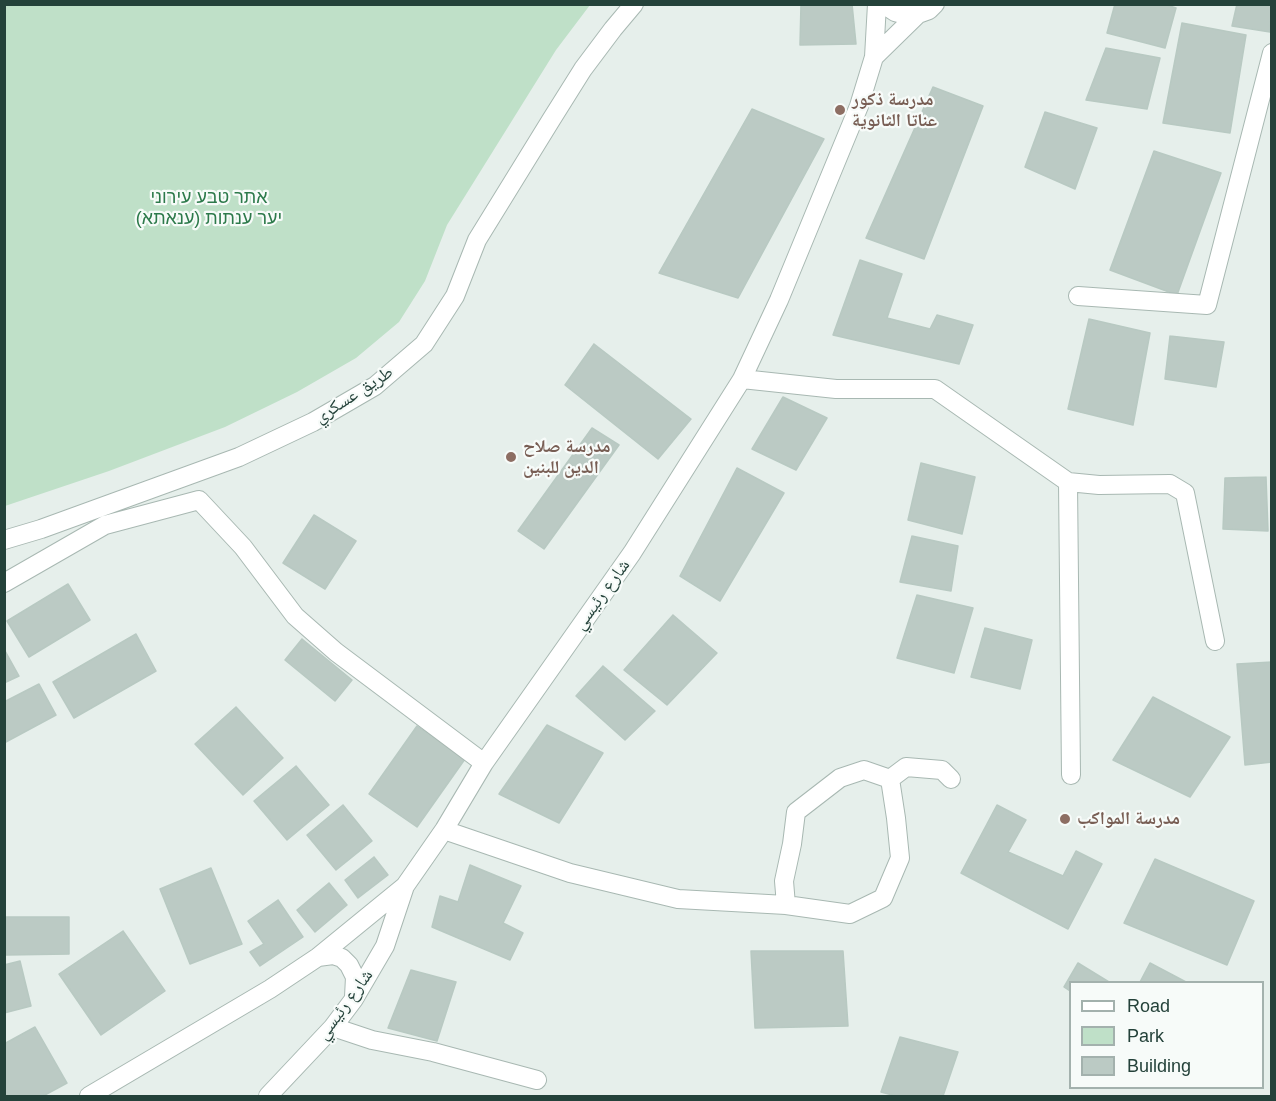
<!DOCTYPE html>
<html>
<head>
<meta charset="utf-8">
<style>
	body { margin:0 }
	#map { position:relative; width:1276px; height:1101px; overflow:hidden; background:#e6efeb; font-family:Arial,sans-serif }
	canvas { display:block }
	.frame { position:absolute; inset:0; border:6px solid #24423a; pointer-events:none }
	.legend { position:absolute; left:1069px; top:981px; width:195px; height:108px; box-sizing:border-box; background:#f7fbf9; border:2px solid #a3b1ad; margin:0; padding:8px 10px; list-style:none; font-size:18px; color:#24423a }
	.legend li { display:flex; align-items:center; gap:12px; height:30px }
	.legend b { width:30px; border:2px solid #a3b1ad }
</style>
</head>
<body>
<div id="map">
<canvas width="1276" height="1101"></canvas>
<div class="frame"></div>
<ul class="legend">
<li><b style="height:8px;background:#fff"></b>Road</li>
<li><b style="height:16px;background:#bfe0c8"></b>Park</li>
<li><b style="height:16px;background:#bbcac4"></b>Building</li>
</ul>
</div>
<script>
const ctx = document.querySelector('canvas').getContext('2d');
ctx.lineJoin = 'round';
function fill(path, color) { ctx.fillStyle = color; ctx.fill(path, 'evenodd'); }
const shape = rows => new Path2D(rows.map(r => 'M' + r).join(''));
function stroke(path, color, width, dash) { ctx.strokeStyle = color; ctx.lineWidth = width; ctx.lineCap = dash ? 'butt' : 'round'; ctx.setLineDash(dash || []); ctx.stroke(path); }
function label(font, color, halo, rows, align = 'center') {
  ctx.font = font + ' Arial,"Noto Naskh Arabic","Noto Sans Hebrew",sans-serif'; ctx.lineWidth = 4.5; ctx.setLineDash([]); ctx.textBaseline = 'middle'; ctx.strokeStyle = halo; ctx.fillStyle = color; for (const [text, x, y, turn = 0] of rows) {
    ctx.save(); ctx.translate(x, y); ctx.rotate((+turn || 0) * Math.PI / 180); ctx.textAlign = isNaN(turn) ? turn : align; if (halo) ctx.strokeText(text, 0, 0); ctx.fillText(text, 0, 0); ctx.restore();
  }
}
fill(shape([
	[5,4,590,4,590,5,556,50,447,225,425,281,399,322,356,358,297,392,225,427,109,471,5,506]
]), '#bfe0c8');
const building = shape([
	[801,4,852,4,856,44,800,45,801,4],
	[1115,4,1164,4,1176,8,1165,48,1107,33,1115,4],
	[1237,4,1272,4,1270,32,1232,26,1237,4],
	[1182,23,1246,35,1230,133,1163,123,1182,23],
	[1106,48,1160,58,1147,109,1086,100,1106,48],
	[933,87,983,106,924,259,866,238,933,87],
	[752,109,824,139,738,298,659,273,752,109],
	[1045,112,1097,128,1075,189,1025,167,1045,112],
	[1154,151,1221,173,1177,295,1110,270,1154,151],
	[860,260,902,274,887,318,930,329,937,315,973,325,959,364,833,335,860,260],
	[1089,319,1150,333,1133,425,1068,409,1089,319],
	[1170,336,1224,342,1216,387,1165,379,1170,336],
	[594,344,691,419,658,459,565,385,594,344],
	[783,397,827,418,796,470,752,449,783,397],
	[592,428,619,445,544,549,518,531,592,428],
	[921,463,975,477,962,534,908,520,921,463],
	[737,468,784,493,720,601,680,576,737,468],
	[1266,477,1268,531,1223,529,1225,478,1266,477],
	[314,515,356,541,325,589,283,563,314,515],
	[912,536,958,546,951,591,900,582,912,536],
	[68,584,90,620,29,657,7,621,68,584],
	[917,595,973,608,954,673,897,658,917,595],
	[673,615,717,653,667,705,624,670,673,615],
	[985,628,1032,640,1020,689,971,677,985,628],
	[136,634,156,671,74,718,53,682,136,634],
	[302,639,352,680,335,701,285,660,302,639],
	[4,649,19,676,4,683,4,649],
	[1272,662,1272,762,1245,765,1237,664,1272,662],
	[603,666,655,711,625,740,576,696,603,666],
	[39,684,56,715,4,743,4,702,39,684],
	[1153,697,1230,737,1190,797,1113,760,1153,697],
	[236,707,283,758,243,795,195,744,236,707],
	[547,725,603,753,559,823,499,794,547,725],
	[417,726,465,759,417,827,369,794,417,726],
	[296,766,329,805,287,840,254,801,296,766],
	[343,805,372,841,336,870,307,835,343,805],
	[997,805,1026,820,1008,852,1063,876,1076,851,1102,864,1068,929,961,873,997,805],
	[374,857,388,875,358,898,345,880,374,857],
	[1155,859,1254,901,1227,965,1124,923,1155,859],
	[470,865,521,886,503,923,523,933,510,960,432,927,440,896,458,902,470,865],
	[211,868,242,944,190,964,160,889,211,868],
	[329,883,347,905,315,932,297,910,329,883],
	[278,900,303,937,260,966,250,952,264,944,248,921,278,900],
	[6,917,69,917,69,954,6,955,6,917],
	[123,931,165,991,101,1035,59,974,123,931],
	[751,951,843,951,848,1026,755,1028,751,951],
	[20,961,31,1006,4,1013,4,965,20,961],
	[1078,963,1109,982,1070,982,1070,991,1064,987,1078,963],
	[1150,963,1186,982,1140,982,1150,963],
	[411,970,456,982,437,1041,388,1028,411,970],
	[35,1027,67,1083,43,1096,4,1096,4,1044,35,1027],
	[900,1037,958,1052,943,1096,896,1096,881,1092,900,1037]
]);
fill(building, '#bbcac4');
stroke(building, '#b8c9c2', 1.5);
const minor = shape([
	[877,4,874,57,918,14],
	[883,4,895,12,906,15,918,14,929,10,935,4],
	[1078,296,1207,305,1272,53],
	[742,379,836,389,935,389,1068,482,1071,775],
	[1068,482,1099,485,1170,484,1185,493,1215,641],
	[4,540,41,529,239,457,313,422,375,386,424,344,455,296,477,240,551,120,583,69,613,29,634,4],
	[4,583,105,525,199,500,243,547,295,616,336,652,484,763],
	[444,830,570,873,678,899,786,905,850,914,883,898,900,858,896,818,890,779,906,767,942,770,951,779],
	[786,905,784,881,792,844,796,812,840,778,864,770,890,779],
	[318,957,333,955,342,958,349,965,355,977,354,997],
	[333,1027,372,1040,433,1052,537,1080],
	[89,1096,270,989,318,957,405,886],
	[268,1096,333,1027,354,999,385,946,405,886,444,830,484,763,632,553,742,379,779,300,859,106,874,57]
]);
stroke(minor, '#a8b8b2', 20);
stroke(minor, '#fff', 18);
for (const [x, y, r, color] of [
	[840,110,6,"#8d6e63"],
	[511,457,6,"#8d6e63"],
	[1065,819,6,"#8d6e63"]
]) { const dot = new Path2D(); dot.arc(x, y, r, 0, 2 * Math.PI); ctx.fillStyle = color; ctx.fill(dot); stroke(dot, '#f7fbf9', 2); }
label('bold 18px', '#785e54', '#f7fbf9', [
	["مدرسة ذكور",852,100],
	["عناتا الثانوية",852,121],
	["مدرسة صلاح",523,447],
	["الدين للبنين",523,468],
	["مدرسة المواكب",1077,819]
], 'left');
label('18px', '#2d7a4b', '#f7fbf9', [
	["אתר טבע עירוני",209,198],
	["יער ענתות (ענאתא)",209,219]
]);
label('18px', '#24423a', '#f7fbf9', [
	["طريق عسكري",354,395,-33],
	["شارع رئيسي",602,595,-54],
	["شارع رئيسي",345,1005,-54]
]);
</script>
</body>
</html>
